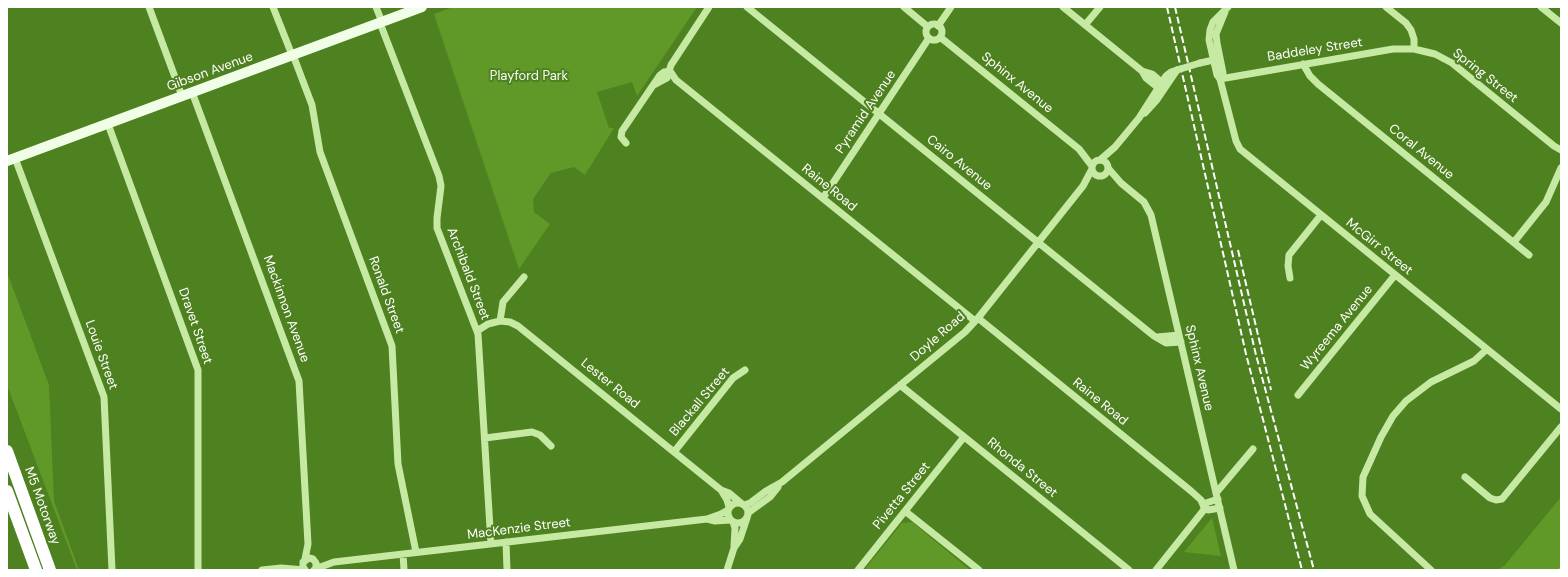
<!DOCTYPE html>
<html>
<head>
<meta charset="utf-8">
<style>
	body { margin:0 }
	#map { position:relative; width:1568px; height:577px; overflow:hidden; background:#4e811f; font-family:"DM Sans",sans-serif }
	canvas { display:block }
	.frame { position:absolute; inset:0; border:8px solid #fff; pointer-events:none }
</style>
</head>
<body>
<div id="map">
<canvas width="1568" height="577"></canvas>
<div class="frame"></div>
</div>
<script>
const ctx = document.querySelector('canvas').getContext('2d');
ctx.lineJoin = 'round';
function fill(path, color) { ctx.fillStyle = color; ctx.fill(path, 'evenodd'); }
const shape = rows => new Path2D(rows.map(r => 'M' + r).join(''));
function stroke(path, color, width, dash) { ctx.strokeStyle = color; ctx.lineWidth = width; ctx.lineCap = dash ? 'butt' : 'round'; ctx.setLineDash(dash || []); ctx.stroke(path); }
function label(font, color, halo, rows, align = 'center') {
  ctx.font = font + ' "DM Sans",sans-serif'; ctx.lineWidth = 4; ctx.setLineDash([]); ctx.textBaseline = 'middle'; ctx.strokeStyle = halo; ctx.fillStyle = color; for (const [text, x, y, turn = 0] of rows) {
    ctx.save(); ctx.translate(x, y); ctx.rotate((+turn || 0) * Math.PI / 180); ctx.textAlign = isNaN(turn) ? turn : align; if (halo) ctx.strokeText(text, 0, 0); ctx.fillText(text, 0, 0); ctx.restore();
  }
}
fill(shape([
	[453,7,697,7,637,96,632,82,597,92,609,128,614,128,585,175,574,167,551,173,533,199,534,212,550,224,519,269,434,14],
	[7,272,49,385,54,501,79,570,77,570,7,385],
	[1561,497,1561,570,1497,570,1505,565],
	[1212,518,1221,556,1184,552],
	[912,522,970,570,864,570,902,523]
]), '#619928');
stroke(shape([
	[1560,570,1561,568]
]), '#c2ea97', 2);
stroke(shape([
	[149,7,182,96],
	[273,7,292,55],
	[376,7,382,22],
	[747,7,1154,336,1166,343,1181,342],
	[904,7,928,27],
	[1063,7,1142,71,1152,74,1166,86],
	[1228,7,1213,22,1210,30,1209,40,1217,75,1220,79,1236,141,1240,149,1561,409],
	[1386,7,1406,23,1411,30,1414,39,1414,49,1435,54,1452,63,1554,146,1561,150],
	[1541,7,1561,23],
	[380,23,439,176,441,186,437,218,437,228,478,334,491,544],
	'926 32a8 8 0 1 1 16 0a8 8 0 1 1-16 0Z',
	[1085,25,1100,7],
	[938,26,951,7],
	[940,37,1079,149,1092,166],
	[293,55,312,105,320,152,392,346,398,464,416,552],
	[1200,63,1218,59],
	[1303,64,1310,76,1318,84,1529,255],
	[670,71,676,80,975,321],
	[1142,71,1146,78,1161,90],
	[1220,79,1393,49,1414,49],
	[1220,79,1223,73,1217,43,1216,34,1225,12],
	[654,85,667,78,671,65,709,7],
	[192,92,299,381,308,544,305,559],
	[1145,113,1156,101,1177,70],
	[108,124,198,370,198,570],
	[626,143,621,137,622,131,660,75,664,72,670,71],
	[15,158,104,397,112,570],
	'1092 168a8 8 0 1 1 16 0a8 8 0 1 1-16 0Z',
	[1100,160,1115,147,1139,118,1166,76,1171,72,1177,70],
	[1108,168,1121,183,1144,202,1151,215,1234,570],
	[823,198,929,38],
	[1514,242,1546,202,1561,168],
	[1290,278,1288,266,1289,255,1321,215],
	[978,318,1191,491,1201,500,1204,507],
	[500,321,503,302,524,277],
	[477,331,488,324,500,321,510,322,518,326,721,490,727,500,729,507],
	[1157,337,1179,335],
	[900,385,1129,570],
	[1298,395,1395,275],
	[485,438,532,432,540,435,551,446],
	[674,452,733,378,745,370],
	[1465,477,1490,498,1496,500,1502,499,1561,427],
	[721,490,729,493,742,504],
	[1216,493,1253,449],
	'728 513a10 10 0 1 1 20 0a10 10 0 1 1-20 0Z',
	[744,505,750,503,766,491,782,482,965,332,978,318,1083,186,1092,169],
	[1204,507,1208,510,1220,508],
	[905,511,979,570],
	[748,513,770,497,778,487],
	[707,519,721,514,728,510],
	[733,522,735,528,734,546],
	[506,542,507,570],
	[403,554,404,570],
	[315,569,334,562,707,519,715,521,730,520],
	[262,570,281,568,305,570],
	[305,570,303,567,303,562,309,558,313,559,316,563,316,568,314,570],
	[727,570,734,548,740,539,747,518],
	[858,570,964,437],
	[1156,570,1203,511,1206,503,1218,499],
	[1431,570,1370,514,1362,496,1363,477,1381,437,1393,416,1406,401,1431,382,1474,361,1487,349]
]), '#c6e9a4', 7);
stroke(shape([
	[7,161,422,7]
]), '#f1fee7', 10);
stroke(shape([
	[7,451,50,570],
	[7,491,36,570]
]), '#fff', 12);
stroke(shape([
	[1167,7,1246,354,1302,570],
	[1175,7,1256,355,1314,570],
	[1238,250,1271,390]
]), '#fff', 2, [7, 3]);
stroke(shape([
	[1177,70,1200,63]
]), '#c6e9a4', 7);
label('13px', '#fff', '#4e811f', [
	["Baddeley Street",1315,50,-9],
	["Gibson Avenue",210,72,-20],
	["Spring Street",1485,76,38],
	["Sphinx Avenue",1017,83,39],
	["Pyramid Avenue",866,112,-56],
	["Coral Avenue",1421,152,39],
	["Cairo Avenue",959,163,39],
	["Raine Road",829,188,39],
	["McGirr Street",1379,247,39],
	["Archibald Street",468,274,69],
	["Ronald Street",386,295,70],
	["Mackinnon Avenue",286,309,70],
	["Dravet Street",195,326,71],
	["Wyreema Avenue",1337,328,-51],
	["Doyle Road",938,337,-41],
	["Louie Street",101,355,70],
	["Sphinx Avenue",1199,368,77],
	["Lester Road",610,384,39],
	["Blackall Street",700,402,-50],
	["Raine Road",1100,402,39],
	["Rhonda Street",1022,468,39],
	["Pivetta Street",902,496,-51],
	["M5 Motorway",42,506,70],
	["MacKenzie Street",519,529,-7]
]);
label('13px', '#f7fdf1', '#4e811f', [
	["Playford Park",529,77]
]);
</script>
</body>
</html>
